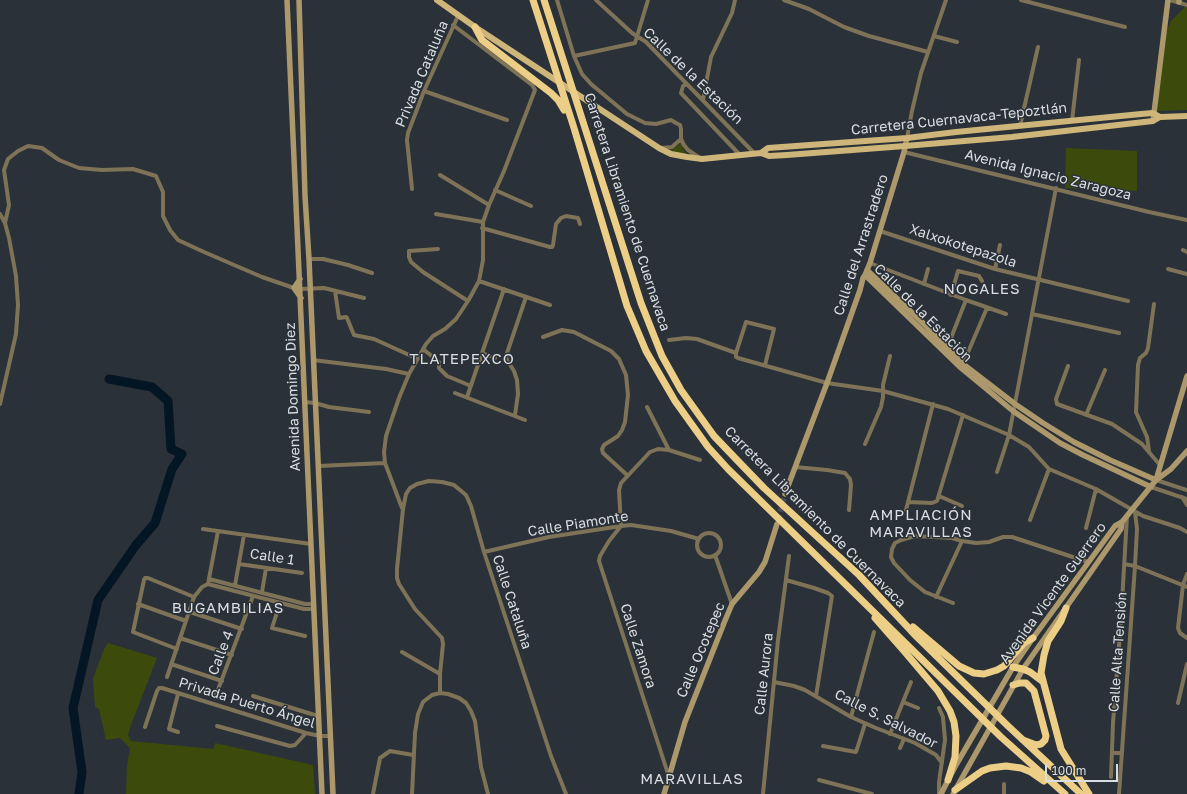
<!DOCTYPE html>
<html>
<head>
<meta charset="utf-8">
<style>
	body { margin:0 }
	#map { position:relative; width:1187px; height:794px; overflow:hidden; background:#2a3138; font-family:"Golos Text",sans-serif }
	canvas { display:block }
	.scale { position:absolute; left:1045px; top:764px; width:73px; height:18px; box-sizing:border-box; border:2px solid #d9dee2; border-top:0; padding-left:5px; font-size:12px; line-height:14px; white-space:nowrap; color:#d9dee2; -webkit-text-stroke:3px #2a3138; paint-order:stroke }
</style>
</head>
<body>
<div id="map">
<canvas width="1187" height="794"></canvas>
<div class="scale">100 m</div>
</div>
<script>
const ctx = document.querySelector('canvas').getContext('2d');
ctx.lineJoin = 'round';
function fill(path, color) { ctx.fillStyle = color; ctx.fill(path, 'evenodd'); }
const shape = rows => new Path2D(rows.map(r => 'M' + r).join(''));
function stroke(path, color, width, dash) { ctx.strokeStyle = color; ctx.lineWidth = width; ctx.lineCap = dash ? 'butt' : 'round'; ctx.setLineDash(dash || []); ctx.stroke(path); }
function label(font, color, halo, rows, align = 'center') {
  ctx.font = font + ' "Golos Text",sans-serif'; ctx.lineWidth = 3; ctx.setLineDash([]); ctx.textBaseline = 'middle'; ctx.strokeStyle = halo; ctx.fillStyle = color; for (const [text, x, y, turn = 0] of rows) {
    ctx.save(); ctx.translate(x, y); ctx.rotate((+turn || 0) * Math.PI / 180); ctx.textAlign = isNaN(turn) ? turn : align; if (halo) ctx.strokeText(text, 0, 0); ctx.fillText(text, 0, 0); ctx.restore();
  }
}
fill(shape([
	[1187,5,1187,110,1156,111,1167,30,1171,21],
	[681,143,685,153,693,156,665,151,672,150],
	[1066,148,1137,151,1137,191,1065,188],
	[108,643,157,658,131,725,128,735,131,741,213,749,215,743,313,765,315,794,126,794,127,765,130,748,120,738,106,740,99,709,95,707,93,679,104,649]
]), '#3c4b0c');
stroke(shape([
	[79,794,82,772,73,708,98,600,136,545,155,523,172,469,182,454,171,449,168,401,152,387,109,379]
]), '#041624', 9);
stroke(shape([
	[778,520,785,494]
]), '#444b52', 5.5, [5.5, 3]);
stroke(shape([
	[557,0,574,56,582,74,591,84,627,114,645,123,656,124,671,120,676,123,680,125,681,129,681,139,684,145,688,150,700,158],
	[596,0,632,33,646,42,755,154],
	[784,0,809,9,844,27,869,36,928,52],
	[1021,0,1125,27],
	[1170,0,1187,5],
	[934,36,957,42],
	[574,56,635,43,648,0],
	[687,84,683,86,681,93,740,155],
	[424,91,507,120],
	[703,100,711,57,732,13,735,0],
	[1072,121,1079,60],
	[1020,126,1038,47],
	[907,138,912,111,921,73,946,0],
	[661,148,672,147,681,139],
	[904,152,1149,212,1187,220],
	[440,175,489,205],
	[412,189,407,140,408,133,424,91,458,16],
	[495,190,531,206],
	[0,214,5,223,9,238,16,276,18,305,16,334,0,404],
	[436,214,483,222],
	[5,223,9,205,4,170,8,159,18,151,28,146,42,148,59,160,79,168,102,170,133,169,156,176,163,192,163,216,170,230,178,240,204,252,262,277,294,288,301,289,324,288,364,298],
	[482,228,550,247,552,247,553,245,556,224,561,218,566,216,578,218,580,224],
	[880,231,995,269,1128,301],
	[438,249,409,251,409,257,411,262,423,272,468,301],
	[1183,250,1187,252],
	[309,259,323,259,348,265,372,273],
	[870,263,966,300,1006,314],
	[995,269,1000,245],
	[1168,269,1187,274],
	[479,281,550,305],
	[924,284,928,269],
	[335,291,339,318,346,317,347,318,354,335,374,339,418,359],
	[951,295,958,271,979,276,982,281],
	[1032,314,1119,333],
	[543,337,562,330,574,332,611,351,619,359,626,375,628,395,625,422,622,430,618,436,604,445,602,449,603,453,627,475],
	[669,340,686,338,697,339,736,353],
	[947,348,966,300],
	[423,349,439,362,439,368,447,376,471,386],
	[482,353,495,358],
	[313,360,386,369,409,374],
	[963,364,987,308],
	[765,365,774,329,746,322,736,353,736,357,738,358,827,383,883,391,948,409,1009,435,1029,447,1049,469,1096,489,1143,516,1180,528,1187,532],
	[1068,366,1056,399,1057,404,1112,424,1142,444,1160,465],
	[455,393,525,420],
	[467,397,504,289],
	[305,402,315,403,329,407,369,412],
	[647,407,669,450],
	[515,415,518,394,517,380,514,371,507,360,506,356,526,297],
	[1086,415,1105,370],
	[865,444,881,407,883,397,883,385,890,356],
	[1149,451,1147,437,1136,412,1138,365,1140,358,1146,353,1148,348,1154,304],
	[318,466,385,463],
	[795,467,827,470,845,473,850,479,851,485,849,510],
	[997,472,1009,435,1056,188],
	[1156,480,1187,490],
	[1151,487,1187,499],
	[939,496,962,506],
	[1182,497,1187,505],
	[908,502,932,503,937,501,963,415],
	[402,508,385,463,384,452,386,436,399,398,409,374,426,344,433,336,445,329,456,319,468,301,479,281,483,260,483,222,489,205,504,171,535,90,532,85,453,25],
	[906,510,933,404],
	[1030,520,1049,469],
	[1086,528,1096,489],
	[203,529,311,544],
	'697 545a12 12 0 1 1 24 0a12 12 0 1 1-24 0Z',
	[484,552,549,537,621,526,631,525,671,531,699,539],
	[715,555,732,604],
	[239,564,302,573],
	[1124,564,1135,566,1187,587],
	[1187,574,1183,585,1178,628,1180,633,1187,638],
	[209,579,305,604,314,604],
	[786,580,814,588,828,593,832,596,816,696],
	[208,584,304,609,314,609],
	[235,585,244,535],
	[262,592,266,568],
	[936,597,962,541],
	[280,603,272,628,305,636],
	[953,603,925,592,910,580,894,563,891,557,892,549,895,543,901,540,915,536,952,538,962,541,976,543,989,542,1003,537,1012,537,1088,562],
	[138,604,186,621],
	[190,612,242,629],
	[180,638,232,655],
	[177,649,133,632,144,580,145,578,148,578,194,597],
	[402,652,440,674],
	[171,664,222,681],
	[167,677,194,597,202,587,208,584,218,531],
	[774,682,794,686,805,690,851,717,876,728,915,743,936,755,942,763],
	[440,693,440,674,443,644,442,638,415,609,399,584,397,578,397,569,403,509,406,494,410,488,417,484,429,481,442,482,454,485,466,495,471,506,484,552,551,756,566,794],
	[216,695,253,596],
	[253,696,318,716],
	[903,702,918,708],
	[1178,703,1187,664],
	[851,717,874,632],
	[217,726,290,746,295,745,306,733],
	[145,727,157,691,159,688,162,688,306,733,320,736,330,736],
	[178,732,169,729,178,694],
	[890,734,911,682],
	[823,746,856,752,865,724],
	[900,748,904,739],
	[1112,753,1122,753],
	[669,777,599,561,600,556,609,541,621,526,619,490,621,483,650,452,658,449,669,450,700,460],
	[1111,777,1113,723,1121,620,1127,516],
	[819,780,872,794],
	[1004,784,1004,794],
	[373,794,380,758,390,751,413,755],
	[412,794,415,733,418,714,423,702,432,695,440,693,448,694,459,698,466,703,471,711,475,721,481,767,488,794],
	[763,794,778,640,789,556],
	[939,794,939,782,945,740,943,717,939,708],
	[1119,794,1135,566,1137,529,1135,512]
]), '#7f7357', 4);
stroke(shape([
	[287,0,322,794],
	[299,0,305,196,309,259,333,794],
	[1179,2,1179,0],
	[1153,121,1168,0],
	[867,270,925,325,963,364,1015,404,1043,423,1074,442,1110,460,1156,480],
	[865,275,961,368,1013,411,1060,443,1083,455,1151,487],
	[300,279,294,288,301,298],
	[1156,480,1187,376],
	[785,494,827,383,860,290,863,278,865,275,870,263,904,152,907,138],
	[664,794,685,722,724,623,732,604,759,572,765,562,777,524],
	[941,794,956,765,1013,667,1033,638,1115,526,1122,522],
	[953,794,1023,669,1121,529,1122,522,1156,480,1171,469,1187,451]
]), '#ac986b', 5.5);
stroke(shape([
	[437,0,475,27,659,148,671,154,687,157,702,159,761,153,769,156,787,155,905,146,1012,137,1153,121,1160,117],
	[761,153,768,148,907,138,956,132,1141,114,1153,113,1160,117,1187,116]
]), '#ceb57a', 6);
stroke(shape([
	[533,0,574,128,627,306,646,351,675,401,708,447,728,469,1001,737,1065,794],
	[544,0,641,303,662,356,681,390,714,436,736,459,764,488,859,575,917,637,1008,726,1081,794],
	[475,27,482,40,551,93,558,100,564,110],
	[1066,608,1061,621,1048,641,1044,655,1041,673,1061,749,1089,794],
	[875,618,904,651,938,691,950,711,954,722,956,736,955,757,948,780],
	[913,627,959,666,974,673,984,674,997,670,1004,666,1024,643,1033,638],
	[1013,667,1023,669,1030,672,1042,681],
	[1013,685,1020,683,1026,683,1034,691,1046,736,1045,740,1041,744,1036,745,1023,740],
	[955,790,982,771,990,768,1006,766,1021,768,1031,772,1044,781]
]), '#edce87', 7);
label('14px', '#d9dee2', '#2a3138', [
	["Privada Cataluña",422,74,-67],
	["Calle de la Estación",693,76,44],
	["Carretera Cuernavaca-Tepoztlán",959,119,-6],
	["Avenida Ignacio Zaragoza",1048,175,14],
	["Carretera Libramiento de Cuernavaca",627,212,72],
	["Calle del Arrastradero",861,245,-72],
	["Xalxokotepazola",963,246,18],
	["Calle de la Estación",923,313,45],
	["Avenida Domingo Diez",293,397,-92],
	["Carretera Libramiento de Cuernavaca",815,517,45],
	["Calle Piamonte",578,524,-9],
	["Calle 1",272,557,9],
	["Avenida Vicente Guerrero",1053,593,-54],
	["Calle Cataluña",512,602,72],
	["Calle Zamora",638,646,72],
	["Calle Ocotepec",701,650,-67],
	["Calle Alta Tensión",1118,652,-86],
	["Calle 4",221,653,-69],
	["Calle Aurora",764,674,-84],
	["Privada Puerto Ángel",247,703,17],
	["Calle S. Salvador",886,719,27]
]);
ctx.letterSpacing = '1px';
label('15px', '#d9dee2', '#2a3138', [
	["NOGALES",982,289],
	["TLATEPEXCO",462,359],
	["AMPLIACIÓN",921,515],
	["MARAVILLAS",921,532],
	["BUGAMBILIAS",228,608],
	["MARAVILLAS",692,779]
]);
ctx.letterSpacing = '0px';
</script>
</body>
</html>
